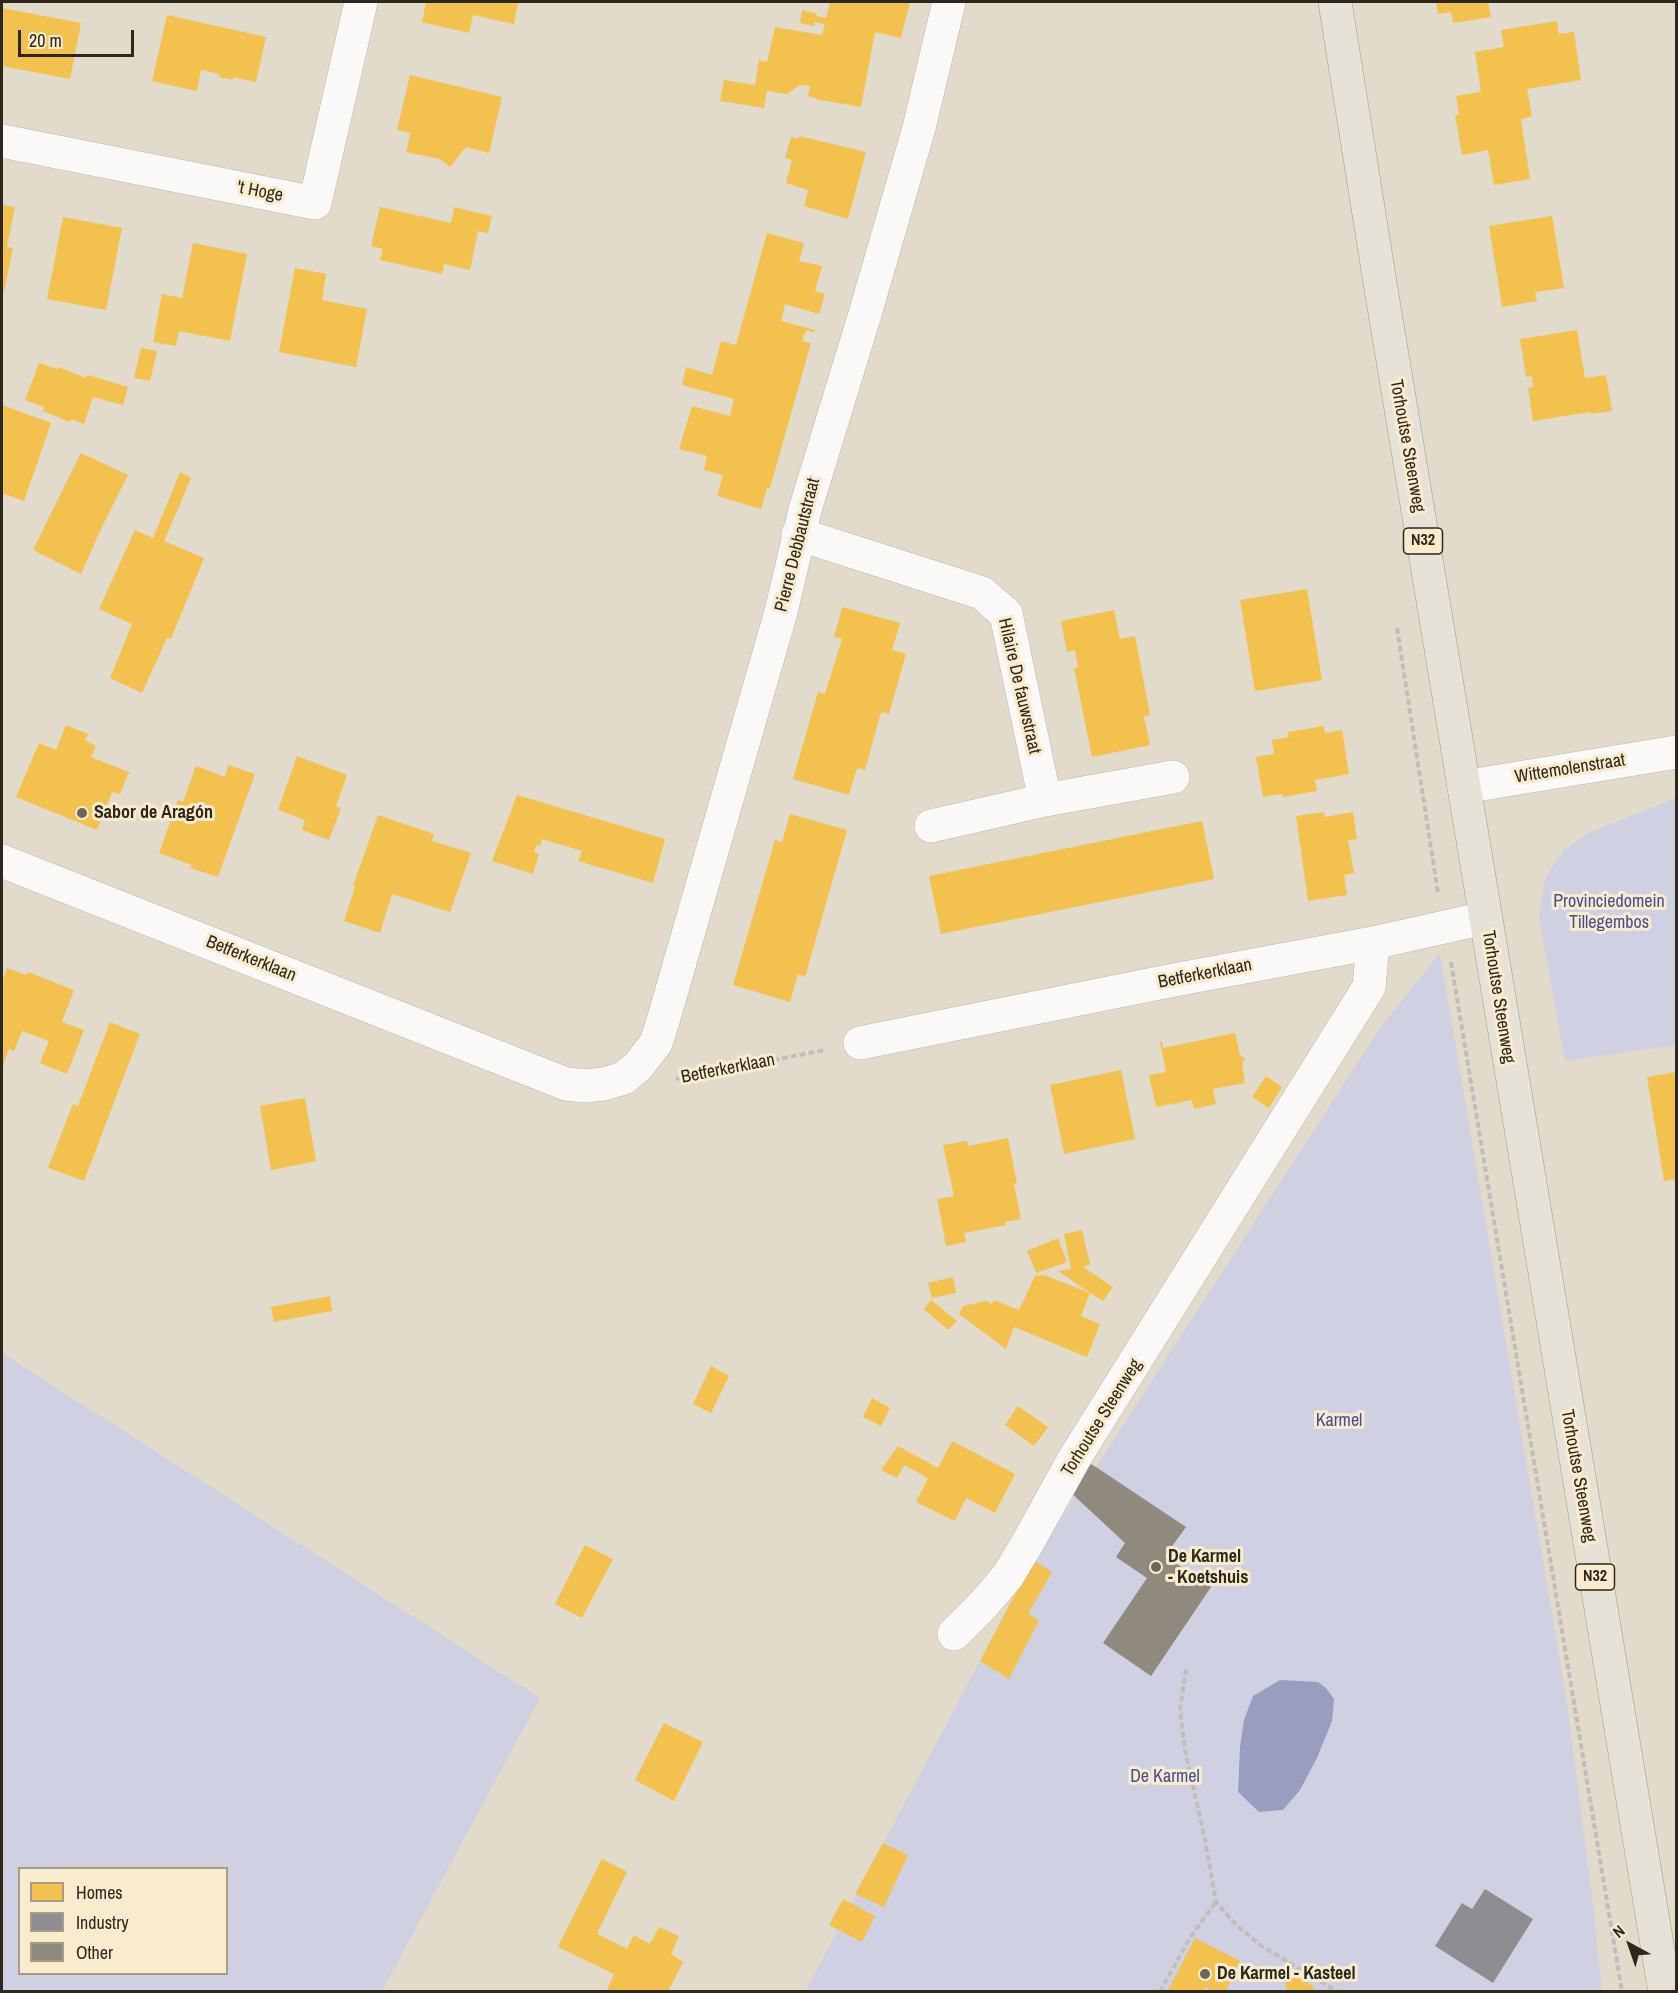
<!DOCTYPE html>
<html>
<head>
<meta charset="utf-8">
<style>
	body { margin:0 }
	#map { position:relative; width:1678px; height:1993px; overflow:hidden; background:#e2daca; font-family:"Archivo Narrow",sans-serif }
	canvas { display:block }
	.frame { position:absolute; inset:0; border:3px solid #2d271c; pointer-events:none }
	.legend { position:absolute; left:18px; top:1867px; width:210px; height:108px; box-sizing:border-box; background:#f9ebcd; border:2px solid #a79d86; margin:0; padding:8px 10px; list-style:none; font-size:18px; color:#2d271c }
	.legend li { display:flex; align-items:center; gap:12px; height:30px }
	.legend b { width:30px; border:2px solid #a79d86 }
	.north { position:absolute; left:1600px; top:1915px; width:60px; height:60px; -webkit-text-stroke:4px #f9ebcd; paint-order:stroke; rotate:320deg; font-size:16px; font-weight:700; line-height:24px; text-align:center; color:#2d271c }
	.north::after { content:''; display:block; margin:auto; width:21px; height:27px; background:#2d271c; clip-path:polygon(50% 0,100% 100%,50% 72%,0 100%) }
	.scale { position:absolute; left:18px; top:30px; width:116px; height:27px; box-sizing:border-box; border:3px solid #2d271c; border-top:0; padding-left:8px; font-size:18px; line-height:21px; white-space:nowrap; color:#2d271c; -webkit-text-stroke:4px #f9ebcd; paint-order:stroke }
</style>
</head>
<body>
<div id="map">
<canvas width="1678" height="1993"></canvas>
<div class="frame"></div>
<ul class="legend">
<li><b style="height:16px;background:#f2c14e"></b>Homes</li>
<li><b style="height:16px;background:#8d8d92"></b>Industry</li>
<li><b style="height:16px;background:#90897d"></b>Other</li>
</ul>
<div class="north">N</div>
<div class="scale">20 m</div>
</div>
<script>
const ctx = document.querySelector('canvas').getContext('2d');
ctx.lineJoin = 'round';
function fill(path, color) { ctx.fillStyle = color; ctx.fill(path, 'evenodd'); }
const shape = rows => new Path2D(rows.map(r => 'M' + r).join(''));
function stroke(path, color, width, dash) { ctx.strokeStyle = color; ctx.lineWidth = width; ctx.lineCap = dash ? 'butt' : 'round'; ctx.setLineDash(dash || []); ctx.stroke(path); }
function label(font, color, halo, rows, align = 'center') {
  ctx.font = font + ' "Archivo Narrow",sans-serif'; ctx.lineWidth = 6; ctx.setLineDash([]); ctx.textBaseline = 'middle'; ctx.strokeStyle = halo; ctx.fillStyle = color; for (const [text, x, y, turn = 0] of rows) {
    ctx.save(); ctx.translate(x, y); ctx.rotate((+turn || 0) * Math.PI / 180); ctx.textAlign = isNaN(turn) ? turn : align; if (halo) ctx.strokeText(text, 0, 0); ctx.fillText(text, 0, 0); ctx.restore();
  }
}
fill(shape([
	[1676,798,1676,1045,1565,1061,1539,917,1545,878,1563,851,1588,833],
	[1440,953,1567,1703,1594,1912,1602,1991,805,1992,1033,1560,1100,1461,1382,1025],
	[2,1353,540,1698,382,1991,2,1991],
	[226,1868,226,1974,20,1974,20,1868]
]), '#cfd1e2');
fill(shape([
	[1280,1680,1318,1682,1326,1688,1334,1699,1332,1721,1317,1758,1300,1790,1283,1810,1259,1812,1238,1792,1240,1747,1244,1720,1253,1696]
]), '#999ec1');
fill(shape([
	[426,2,518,2,514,24,473,15,469,33,422,22],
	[830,2,910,2,901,38,875,32,861,107,815,99,816,98,808,96,810,86,800,85,787,94,767,91,764,108,720,101,724,80,755,85,759,60,767,62,775,27,822,35,825,24,815,22,814,26,800,23,802,10,817,14,816,16,826,18],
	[1436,2,1488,2,1491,17,1453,23,1451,12,1438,14],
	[2,8,81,23,70,79,2,66],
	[167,15,266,37,256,82,233,77,233,80,219,77,220,74,201,70,197,91,152,81],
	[1557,21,1559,34,1574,32,1581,80,1527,89,1532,116,1521,119,1530,179,1494,185,1488,150,1462,155,1455,115,1459,115,1456,96,1481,92,1475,52,1504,47,1501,30],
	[410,75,502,97,489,153,466,147,450,167,440,159,405,152,407,150,410,133,397,130],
	[799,136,866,152,848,219,804,206,808,190,786,183,792,160,785,158,791,137,798,139],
	[2,205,15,207,7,247,13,248,4,292,2,292],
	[380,207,451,223,454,207,492,216,488,233,478,231,470,270,444,264,442,274,380,260,383,249,371,246],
	[1552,216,1564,288,1535,292,1537,301,1502,307,1489,226],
	[63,217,122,228,106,310,47,299],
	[767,233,804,243,799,261,822,266,815,291,825,294,819,314,785,304,781,321,815,330,814,332,806,330,802,341,811,343,770,488,767,488,761,509,717,496,723,475,704,470,707,456,679,449,692,406,730,416,734,399,682,385,686,367,712,375,721,341,736,345],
	[193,243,247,254,230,341,179,331,176,346,153,342,162,294,182,298],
	[295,268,326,274,322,300,367,309,356,367,279,352],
	[1577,330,1585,378,1606,375,1612,411,1590,414,1590,412,1533,421,1528,388,1533,387,1532,376,1526,377,1520,339],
	[141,348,157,351,150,381,134,378],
	[39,363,57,369,58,367,86,378,88,375,128,387,123,405,93,397,84,424,71,419,70,422,43,411,44,407,25,400],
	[2,405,51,423,24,501,2,493],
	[81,453,128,475,101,529,81,574,33,550],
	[180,472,191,478,164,541,204,558,171,639,167,638,142,693,110,678,132,624,99,609,135,530,153,538],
	[1307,589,1322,680,1255,691,1240,600],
	[842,607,900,623,892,650,906,654,889,714,881,712,865,770,857,768,849,795,793,779,818,692,825,694,837,655,842,639,834,637],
	[1114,610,1120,639,1135,636,1150,715,1144,717,1150,745,1092,757,1074,668,1078,667,1075,650,1067,652,1061,621],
	[66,725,88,734,85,740,96,746,91,757,131,773,128,774,120,794,112,792,97,830,16,797,39,743,56,750],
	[1324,726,1325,733,1342,730,1349,774,1315,780,1317,791,1283,797,1282,794,1263,797,1256,757,1274,754,1272,740,1289,737,1288,732],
	[297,756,347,775,336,806,341,808,329,840,302,830,305,820,278,810],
	[228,765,255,774,218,877,190,868,192,865,159,853,178,800,183,802,196,766,225,777],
	[517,795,665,839,653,883,578,861,582,851,542,839,540,846,536,845,534,852,539,854,533,874,492,861],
	[1324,812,1325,817,1353,812,1357,839,1348,840,1354,873,1344,875,1347,895,1308,901,1296,816],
	[790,814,847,830,805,977,798,974,790,1002,733,985,775,840,782,842],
	[378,815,434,834,432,841,471,853,450,912,392,894,380,933,344,921,355,887,353,886],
	[1202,821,1214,879,941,934,929,876],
	[7,968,26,975,28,972,74,990,62,1022,84,1030,67,1074,40,1063,49,1041,22,1031,14,1051,9,1049,2,1068,2,982],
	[110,1022,140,1034,84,1181,48,1168,73,1104,78,1106],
	[1235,1033,1240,1055,1245,1059,1242,1064,1245,1083,1213,1089,1216,1104,1194,1109,1192,1100,1156,1107,1149,1075,1166,1072,1160,1042,1162,1041,1163,1048],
	[1121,1070,1135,1139,1064,1154,1050,1085],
	[1676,1072,1676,1179,1664,1181,1647,1077],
	[1266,1076,1282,1087,1269,1108,1252,1097],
	[305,1098,316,1161,271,1170,260,1106],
	[1008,1138,1017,1183,1014,1184,1021,1219,1005,1222,1006,1225,964,1233,966,1242,946,1246,937,1199,954,1196,943,1145,967,1141,968,1146],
	[1082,1230,1090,1264,1083,1267,1113,1287,1103,1301,1090,1293,1081,1316,1100,1324,1087,1357,1014,1327,1006,1349,959,1314,963,1306,986,1301,992,1304,994,1300,1019,1310,1035,1276,1044,1275,1090,1293,1058,1271,1071,1269,1064,1234],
	[1058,1238,1067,1262,1036,1273,1027,1251],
	[953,1277,956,1293,932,1298,928,1283],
	[330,1296,332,1311,274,1322,271,1307],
	[931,1300,957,1321,948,1330,924,1309],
	[711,1366,729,1376,711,1413,693,1404],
	[872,1398,890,1408,881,1426,863,1417],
	[1018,1406,1048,1427,1034,1446,1005,1425],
	[952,1441,1015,1474,995,1513,966,1498,955,1521,916,1502,928,1478,904,1465,897,1478,881,1470,898,1446,938,1468],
	[585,1545,613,1559,582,1618,555,1604],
	[1033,1560,1052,1572,1028,1614,1039,1620,1009,1679,980,1661],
	[664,1723,703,1742,674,1801,635,1780],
	[883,1843,908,1855,884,1907,855,1894],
	[602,1859,627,1872,597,1934,627,1949,634,1935,650,1944,659,1927,679,1936,671,1954,683,1962,668,1992,606,1992,614,1974,558,1947],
	[843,1899,875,1916,862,1942,829,1925],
	[1195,1938,1240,1961,1225,1992,1215,1992,1205,1987,1203,1992,1167,1992],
	[1297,1977,1313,1986,1315,1992,1287,1992,1285,1980]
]), '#f2c14e');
fill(shape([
	[1485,1889,1533,1919,1493,1983,1435,1946,1462,1903,1472,1909]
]), '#8d8d92');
fill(shape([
	[1083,1460,1096,1467,1186,1527,1165,1556,1211,1587,1151,1676,1103,1643,1147,1578,1116,1557,1125,1543,1068,1490]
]), '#90897d');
const minor = shape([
	[2,141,315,203,361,2],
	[798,534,982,593,1006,614,1045,800],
	[1464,787,1676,752],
	[931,826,1045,800,1173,777],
	[2,861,566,1084,585,1086,604,1084,624,1078,639,1065,656,1043,663,1021,781,612,805,510,865,314,919,128,949,2],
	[860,1043,1174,980,1373,943,1485,918],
	[954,1634,983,1605,1007,1577,1027,1544,1074,1459,1369,987,1373,943]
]);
const primary = shape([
	[1335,2,1382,295,1665,1992]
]);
stroke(minor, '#bcb7aa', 34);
stroke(primary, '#a49b86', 34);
stroke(shape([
	[1397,628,1438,893],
	[1451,962,1622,1992],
	[676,1079,825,1050],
	[1186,1669,1180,1710,1185,1750,1205,1840,1216,1902,1237,1926,1263,1947,1338,1992],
	[1160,1992,1189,1939,1216,1902]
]), '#c1beb9', 4, [6, 3]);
stroke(minor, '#fbf9f7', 33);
stroke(primary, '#e6e2d8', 33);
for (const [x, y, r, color] of [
	[82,813,6,"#6c6659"],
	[1156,1567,6,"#6c6659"],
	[1205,1974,6,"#6c6659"]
]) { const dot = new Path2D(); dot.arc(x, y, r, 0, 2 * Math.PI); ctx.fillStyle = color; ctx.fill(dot); stroke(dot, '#f9ebcd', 2); }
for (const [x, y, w] of [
	[1423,541,39],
	[1595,1577,39]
]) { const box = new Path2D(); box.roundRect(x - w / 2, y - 13, w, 26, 4.5); ctx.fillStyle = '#f9ebcd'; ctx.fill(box); stroke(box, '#2d271c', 1.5); }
label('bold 16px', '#2d271c', null, [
	["N32",1423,541],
	["N32",1595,1577]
]);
label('18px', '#2d271c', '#f9ebcd', [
	["'t Hoge",260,192,11],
	["Torhoutse Steenweg",1407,446,80],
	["Pierre Debbautstraat",798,545,-76],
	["Hilaire De fauwstraat",1019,686,77],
	["Wittemolenstraat",1570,769,-9],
	["Betferkerklaan",251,959,22],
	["Betferkerklaan",1205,974,-11],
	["Torhoutse Steenweg",1498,997,81],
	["Betferkerklaan",728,1069,-11],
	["Torhoutse Steenweg",1102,1418,-58],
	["Torhoutse Steenweg",1578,1476,80]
]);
label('bold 18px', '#2d271c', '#f9ebcd', [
	["Sabor de Aragón",94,813],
	["De Karmel",1168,1557],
	["- Koetshuis",1168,1578],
	["De Karmel - Kasteel",1217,1974]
], 'left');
label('18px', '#444d95', '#f9ebcd', [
	["Provinciedomein",1609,902],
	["Tillegembos",1609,923],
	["Karmel",1339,1421],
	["De Karmel",1165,1777]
]);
</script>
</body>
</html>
